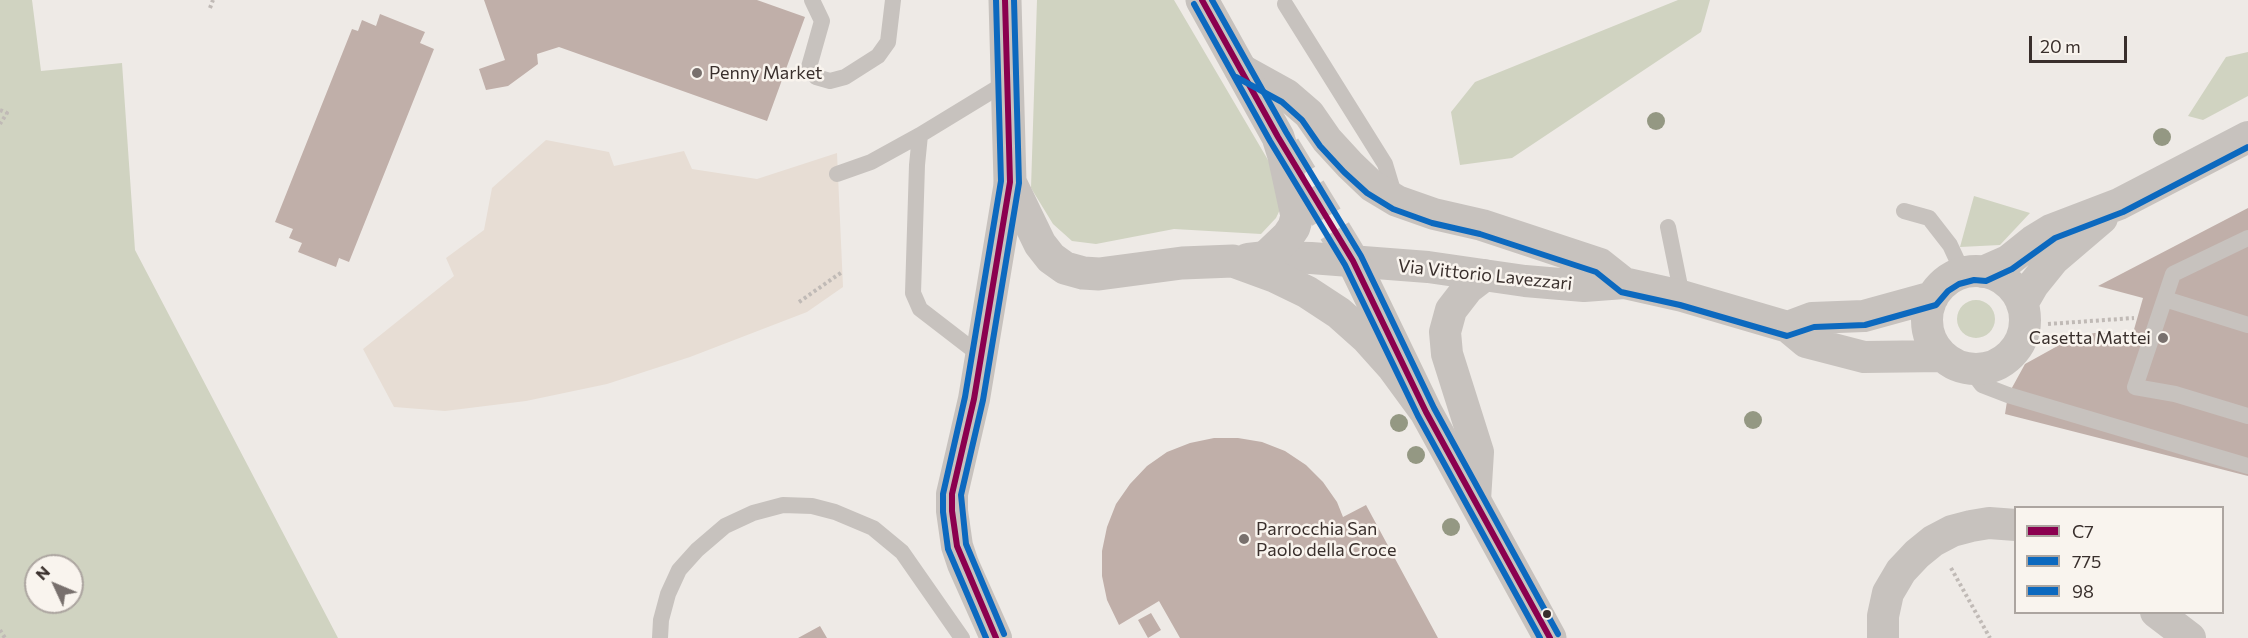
<!DOCTYPE html>
<html>
<head>
<meta charset="utf-8">
<style>
	body { margin:0 }
	#map { position:relative; width:2248px; height:638px; overflow:hidden; background:#eeeae6; font-family:Commissioner,sans-serif }
	canvas { display:block }
	.legend { position:absolute; left:2014px; top:506px; width:210px; height:108px; box-sizing:border-box; background:#f9f4ee; border:2px solid #aca5a0; margin:0; padding:8px 10px; list-style:none; font-size:18px; color:#392f2c }
	.legend li { display:flex; align-items:center; gap:12px; height:30px }
	.legend b { width:30px; border:2px solid #aca5a0 }
	.north { position:absolute; left:24px; top:554px; width:60px; height:60px; box-sizing:border-box; background:#f9f4ee; border:2px solid #aca5a0; border-radius:50%; rotate:314deg; font-size:16px; font-weight:700; line-height:24px; text-align:center; color:#392f2c }
	.north::after { content:''; display:block; margin:auto; width:21px; height:27px; background:#78706d; clip-path:polygon(50% 0,100% 100%,50% 72%,0 100%) }
	.scale { position:absolute; left:2029px; top:36px; width:98px; height:27px; box-sizing:border-box; border:3px solid #392f2c; border-top:0; padding-left:8px; font-size:18px; line-height:21px; white-space:nowrap; color:#392f2c; -webkit-text-stroke:4px #f9f4ee; paint-order:stroke }
</style>
</head>
<body>
<div id="map">
<canvas width="2248" height="638"></canvas>
<ul class="legend">
<li><b style="height:8px;background:#8b004f"></b>C7</li>
<li><b style="height:8px;background:#0c69bf"></b>775</li>
<li><b style="height:8px;background:#0c69bf"></b>98</li>
</ul>
<div class="north">N</div>
<div class="scale">20 m</div>
</div>
<script>
const ctx = document.querySelector('canvas').getContext('2d');
ctx.lineJoin = 'round';
function fill(path, color) { ctx.fillStyle = color; ctx.fill(path, 'evenodd'); }
const shape = rows => new Path2D(rows.map(r => 'M' + r).join(''));
function stroke(path, color, width, dash) { ctx.strokeStyle = color; ctx.lineWidth = width; ctx.lineCap = dash ? 'butt' : 'round'; ctx.setLineDash(dash || []); ctx.stroke(path); }
function label(font, color, halo, rows, align = 'center') {
  ctx.font = font + ' Commissioner,sans-serif'; ctx.lineWidth = 5; ctx.setLineDash([]); ctx.textBaseline = 'middle'; ctx.strokeStyle = halo; ctx.fillStyle = color; for (const [text, x, y, turn = 0] of rows) {
    ctx.save(); ctx.translate(x, y); ctx.rotate((+turn || 0) * Math.PI / 180); ctx.textAlign = isNaN(turn) ? turn : align; if (halo) ctx.strokeText(text, 0, 0); ctx.fillText(text, 0, 0); ctx.restore();
  }
}
fill(shape([
	[0,0,32,0,41,71,122,63,135,250,338,638,0,638],
	[36,566,72,566,72,602,36,602],
	[1037,0,1174,0,1278,177,1286,197,1276,218,1261,234,1174,229,1096,244,1072,241,1053,224,1031,188],
	[1678,0,1710,0,1701,32,1512,158,1460,165,1451,112,1475,82],
	[2248,52,2248,96,2203,120,2188,116,2226,57],
	[1974,196,2030,213,2000,245,1960,247],
	'1957 319a19 19 0 1 1 38 0a19 19 0 1 1-38 0Z'
]), '#d0d3c1');
fill(shape([
	[546,140,609,152,614,166,684,151,692,169,757,179,837,153,843,287,807,312,690,357,607,384,526,401,445,411,394,407,363,349,454,276,446,258,484,230,492,188]
]), '#e7ddd4');
fill(shape([
	[484,0,757,0,805,17,767,121,559,47,537,54,538,64,508,86,486,90,479,69,505,60],
	[380,14,425,32,420,43,434,49,349,262,339,258,336,267,298,252,302,243,289,238,293,229,275,222,352,29,358,31,362,20,376,26],
	[2248,208,2248,476,2005,414,2008,395,2025,364,2063,343,2094,333,2133,333,2143,298,2098,286],
	[1214,438,1238,438,1262,442,1285,451,1306,465,1323,482,1337,502,1343,517,1366,505,1438,638,1180,638,1159,601,1119,625,1107,600,1102,576,1102,551,1107,527,1116,504,1130,484,1147,466,1167,452,1190,443],
	[1151,613,1161,630,1148,638,1138,620],
	[820,626,827,638,798,638]
]), '#c0afa9');
stroke(shape([
	[1284,147,1353,261]
]), '#cac5c1', 33, [33, 16]);
stroke(shape([
	[210,8,213,0],
	[0,110,7,113,0,124],
	[799,302,842,272],
	[2048,324,2134,318],
	[1951,568,1990,638],
	[0,630,5,638]
]), '#c0bab6', 4, [3, 3]);
stroke(shape([
	[812,0,822,21,809,67,816,77,830,81,845,77,878,56,888,42,893,0],
	[1285,4,1385,164,1395,197],
	[837,174,871,162,920,135],
	[1904,211,1929,218,1950,245,1963,273],
	[1668,227,1682,296],
	[2248,238,2173,274,2135,387,2175,394,2248,416],
	[2165,299,2248,325],
	[981,356,920,309,913,293,917,165,920,135,1007,82],
	[1969,368,1982,385,2008,395,2248,466],
	[660,638,661,620,668,594,679,570,697,550,725,526,753,513,783,505,812,506,835,512,873,528,902,552,962,638]
]), '#c7c2be', 16);
stroke(shape([
	[1240,69,1287,95,1309,114,1327,140,1350,165,1372,186,1397,201,1434,214,1482,225,1600,264,1624,283],
	[1248,259,1266,257,1311,258,1428,267,1525,281,1584,286,1624,283,1682,296,1788,327,1806,342,1864,357,1943,356],
	'1927 320a49 49 0 1 1 98 0a49 49 0 1 1-98 0Z',
	[1983,272,2008,261,2033,241,2051,230,2119,204,2248,137],
	[2022,304,2033,285,2054,259,2102,218],
	[1788,327,1812,318,1864,316,1933,297],
	[1475,500,1478,452,1447,354,1445,332,1451,310,1468,288,1485,275],
	[2156,612,2190,638],
	[996,638,963,564,957,546,952,511,952,494,974,399,1010,182],
	[1883,638,1883,616,1888,593,1901,571,1917,554,1933,541,1952,531,1971,526,1989,523,2016,525]
]), '#c7c2be', 32);
stroke(shape([
	[1005,0,1010,182,1040,244,1051,258,1065,268,1083,273,1099,274,1182,263,1233,261,1274,276,1307,292,1339,313,1367,338,1393,367,1426,412],
	[1202,0,1278,137,1284,156,1297,216,1294,227,1288,236,1266,257],
	[1353,261,1426,412,1550,638]
]), '#c7c2be', 33);
stroke(shape([
	[1202,0,1278,137,1353,261,1426,412,1550,638],
	[996,638,957,546,952,511,952,494,974,399,1010,182,1005,0]
]), '#8b004f', 6);
stroke(shape([
	[1194,4,1270,141,1345,265,1418,416,1540,638],
	[1236,77,1282,102,1302,120,1320,146,1344,172,1367,193,1393,209,1432,223,1480,234,1596,272,1621,292,1680,305,1787,336,1814,327,1865,325,1936,305,1948,291,1959,284,1974,280,1986,281,2012,269,2055,238,2123,212,2248,147],
	[1004,634,966,544,961,495,983,400,1019,183,1014,0]
]), '#0c69bf', 6);
stroke(shape([
	[1212,0,1286,132,1361,256,1434,408,1558,634],
	[986,638,948,549,943,512,943,494,965,397,1001,181,996,0]
]), '#0c69bf', 6);
ctx.fillStyle = '#949883';
for (const [x, y] of [
	[1656,121],
	[2162,137],
	[1753,420],
	[1399,423],
	[1416,455],
	[1451,527]
]) { ctx.beginPath(); ctx.arc(x, y, 9, 0, 2 * Math.PI); ctx.fill(); }
for (const [x, y, r, color] of [
	[697,73,6,"#78706d"],
	[2163,338,6,"#78706d"],
	[1244,539,6,"#78706d"],
	[1547,614,5,"#392f2c"]
]) { const dot = new Path2D(); dot.arc(x, y, r, 0, 2 * Math.PI); ctx.fillStyle = color; ctx.fill(dot); stroke(dot, '#f9f4ee', 2); }
label('18px', '#392f2c', '#f9f4ee', [
	["Penny Market",709,73],
	["Casetta Mattei",2151,338,"right"],
	["Parrocchia San",1256,529],
	["Paolo della Croce",1256,550]
], 'left');
label('18px', '#392f2c', '#f9f4ee', [
	["Via Vittorio Lavezzari",1485,275,6]
]);
</script>
</body>
</html>
